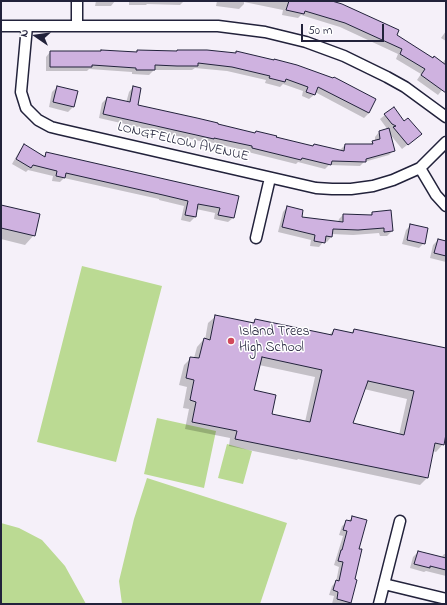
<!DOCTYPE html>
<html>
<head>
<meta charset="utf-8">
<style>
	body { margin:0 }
	#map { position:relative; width:447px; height:605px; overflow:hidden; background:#f5f0f9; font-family:"Indie Flower",sans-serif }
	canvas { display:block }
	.frame { position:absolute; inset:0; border:2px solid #22223b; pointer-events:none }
	.north { position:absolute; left:16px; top:16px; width:40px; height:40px; -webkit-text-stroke:3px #fff; paint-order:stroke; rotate:283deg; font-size:11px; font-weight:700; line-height:16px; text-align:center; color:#22223b }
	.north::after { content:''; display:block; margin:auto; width:14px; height:18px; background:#22223b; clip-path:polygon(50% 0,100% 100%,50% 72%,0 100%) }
	.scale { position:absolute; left:301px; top:24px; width:83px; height:18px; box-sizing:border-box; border:2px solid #22223b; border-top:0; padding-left:5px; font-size:12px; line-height:14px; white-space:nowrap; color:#22223b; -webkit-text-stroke:3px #fff; paint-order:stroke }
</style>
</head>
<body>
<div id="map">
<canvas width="447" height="605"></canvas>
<div class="frame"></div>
<div class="north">N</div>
<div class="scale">50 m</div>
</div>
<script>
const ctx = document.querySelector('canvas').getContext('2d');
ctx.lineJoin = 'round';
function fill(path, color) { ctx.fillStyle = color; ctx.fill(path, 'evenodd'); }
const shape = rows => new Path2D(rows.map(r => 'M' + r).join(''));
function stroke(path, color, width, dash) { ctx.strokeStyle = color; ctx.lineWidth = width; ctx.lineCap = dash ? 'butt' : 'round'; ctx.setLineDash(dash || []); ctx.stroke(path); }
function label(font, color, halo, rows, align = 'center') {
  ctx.font = font + ' "Indie Flower",sans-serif'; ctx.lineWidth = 3; ctx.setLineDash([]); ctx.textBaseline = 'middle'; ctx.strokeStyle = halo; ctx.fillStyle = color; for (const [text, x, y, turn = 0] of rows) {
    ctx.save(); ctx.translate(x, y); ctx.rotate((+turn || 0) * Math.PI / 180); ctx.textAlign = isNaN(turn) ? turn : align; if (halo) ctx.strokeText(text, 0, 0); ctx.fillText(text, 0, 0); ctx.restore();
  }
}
fill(shape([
	[82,266,162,286,116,462,37,442],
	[157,418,216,431,204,488,144,474],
	[227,444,252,451,243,484,218,478],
	[147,478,287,523,260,604,122,604,119,581,134,519],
	[1,523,19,528,42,540,65,566,86,604,1,604]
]), '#bbda93');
fill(shape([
	[96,1,115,1,111,6,95,6],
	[129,1,184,1,180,5,147,4,146,5,129,5],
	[217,1,329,1,396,36,442,64,446,58,446,85,438,95,417,80,421,74,396,59,398,54,340,27,301,15,298,18,282,15,283,10,244,2,244,4,239,9,216,6],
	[446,31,446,41,441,38],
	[137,51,235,54,237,52,375,99,369,113,364,118,315,92,314,95,309,99,302,96,303,91,283,84,280,87,265,83,266,80,227,71,195,68,192,70,154,70,149,75,132,74,132,72,89,69,87,71,46,71,46,57,50,52,135,53],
	[57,87,76,92,73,107,68,112,49,107,52,92],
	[133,87,136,106,313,147,340,151,340,150,345,145,369,145,373,142,375,141,375,137,379,132,388,130,380,119,385,115,416,138,402,149,389,133,393,151,389,155,364,162,360,166,329,165,325,169,298,162,296,164,248,152,248,151,209,142,208,143,99,118,102,103,107,98,126,103,129,92],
	[25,146,43,157,47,153,238,196,233,218,228,222,214,219,215,213,196,209,195,217,190,222,181,220,184,206,159,200,159,199,64,178,60,182,52,181,53,176,28,170,26,172,12,164,20,150],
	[1,206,34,235,25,245,1,239],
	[287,207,301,217,338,223,339,219,343,215,369,216,372,213,392,231,387,236,380,236,379,233,353,235,332,234,331,237,327,242,324,241,319,247,310,246,311,240,278,232,283,212],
	[411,225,424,243,419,248,402,244,406,230],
	[438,240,446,242,446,262,430,258,433,245],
	[216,316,252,323,256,320,329,335,334,330,351,333,354,330,446,349,446,429,443,444,436,452,433,451,427,478,420,485,298,459,297,460,229,446,230,438,185,429,189,409,183,408,187,387,179,385,184,365,191,358,194,358,197,347,204,339,205,340,208,323],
	[259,365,315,377,305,422,271,414,253,391],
	[364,389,407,399,399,435,352,424],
	[353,517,357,549,353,580,356,581,350,604,332,604,334,596,329,595,332,586,336,582,339,567,334,565,343,536,339,535,342,526],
	[418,552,441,558,444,554,446,554,446,576,426,571,424,572,410,568,413,557]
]), '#0003');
const building = shape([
	[289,1,332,1,342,4,399,30,397,35,433,58,434,56,446,65,446,93,421,75,425,69,400,54,402,49,345,23,305,11,304,14,286,10,289,1],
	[101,50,137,52,137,50,177,51,177,50,207,50,236,53,236,51,274,60,274,59,297,65,333,78,334,77,376,99,369,113,318,87,315,95,306,92,308,87,286,79,285,82,269,78,270,76,232,67,198,63,198,66,177,66,155,65,155,70,136,70,136,68,92,65,92,67,50,67,50,51,101,51,101,50],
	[57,86,78,91,74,107,53,102,57,86],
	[133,86,141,88,138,105,197,118,218,123,218,124,255,133,256,131,277,136,276,137,313,146,314,144,344,151,345,144,373,144,372,141,380,139,379,131,389,128,395,151,366,159,366,162,332,161,331,165,302,158,301,160,252,148,252,146,214,138,214,139,103,114,107,97,130,102,133,86],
	[394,107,404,121,408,118,422,134,408,145,393,127,396,126,392,124,384,114,394,107],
	[24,144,45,157,46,152,239,196,234,218,218,215,220,208,198,204,196,217,185,215,188,201,163,195,66,173,65,178,56,176,57,171,33,165,31,168,16,159,24,144],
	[1,205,40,214,35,236,1,228,1,205],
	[287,206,303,210,302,217,343,222,343,214,372,215,372,212,391,210,393,231,384,232,384,228,358,230,333,229,332,237,326,236,325,243,314,241,315,235,282,227,287,206],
	[410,224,428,228,425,244,407,240,410,224],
	[438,239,446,241,446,256,434,253,438,239],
	[215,315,254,323,255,319,332,335,334,329,353,333,354,329,446,348,446,434,444,445,435,443,428,478,235,439,237,431,192,422,196,402,190,400,194,380,186,378,190,357,199,358,204,338,210,340,215,315],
	[262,357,322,370,310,422,272,414,276,395,254,390,262,357],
	[368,381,414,391,404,435,353,423,368,381],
	[352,516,367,520,359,549,362,549,355,579,357,580,351,603,337,599,338,592,333,590,336,580,339,581,343,562,338,561,341,550,342,550,347,531,343,530,346,520,351,521,352,516],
	[418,551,446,558,446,570,430,566,430,568,414,564,418,551]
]);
fill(building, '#cfb2e0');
stroke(building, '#22223b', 1);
const minor = shape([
	[77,1,77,26],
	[1,26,218,26,265,32,306,42,344,56,387,77,405,87,446,117],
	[27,26,21,92,26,108,38,120,51,127,59,129,316,188,332,189,351,189,373,186,393,180,420,168,446,142],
	[420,168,436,195,446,206],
	[256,238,270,178],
	[384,584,446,599],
	[379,604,400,521]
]);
stroke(minor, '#22223b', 13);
stroke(minor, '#fff', 10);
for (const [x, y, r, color] of [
	[231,341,4,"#d1495b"]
]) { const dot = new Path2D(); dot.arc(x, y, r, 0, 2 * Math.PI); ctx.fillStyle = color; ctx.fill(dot); stroke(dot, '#fff', 1.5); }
label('14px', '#22223b', '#fff', [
	["LONGFELLOW AVENUE",183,143,13]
]);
label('14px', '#22223b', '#fff', [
	["Island Trees",239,333],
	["High School",239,349]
], 'left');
</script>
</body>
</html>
